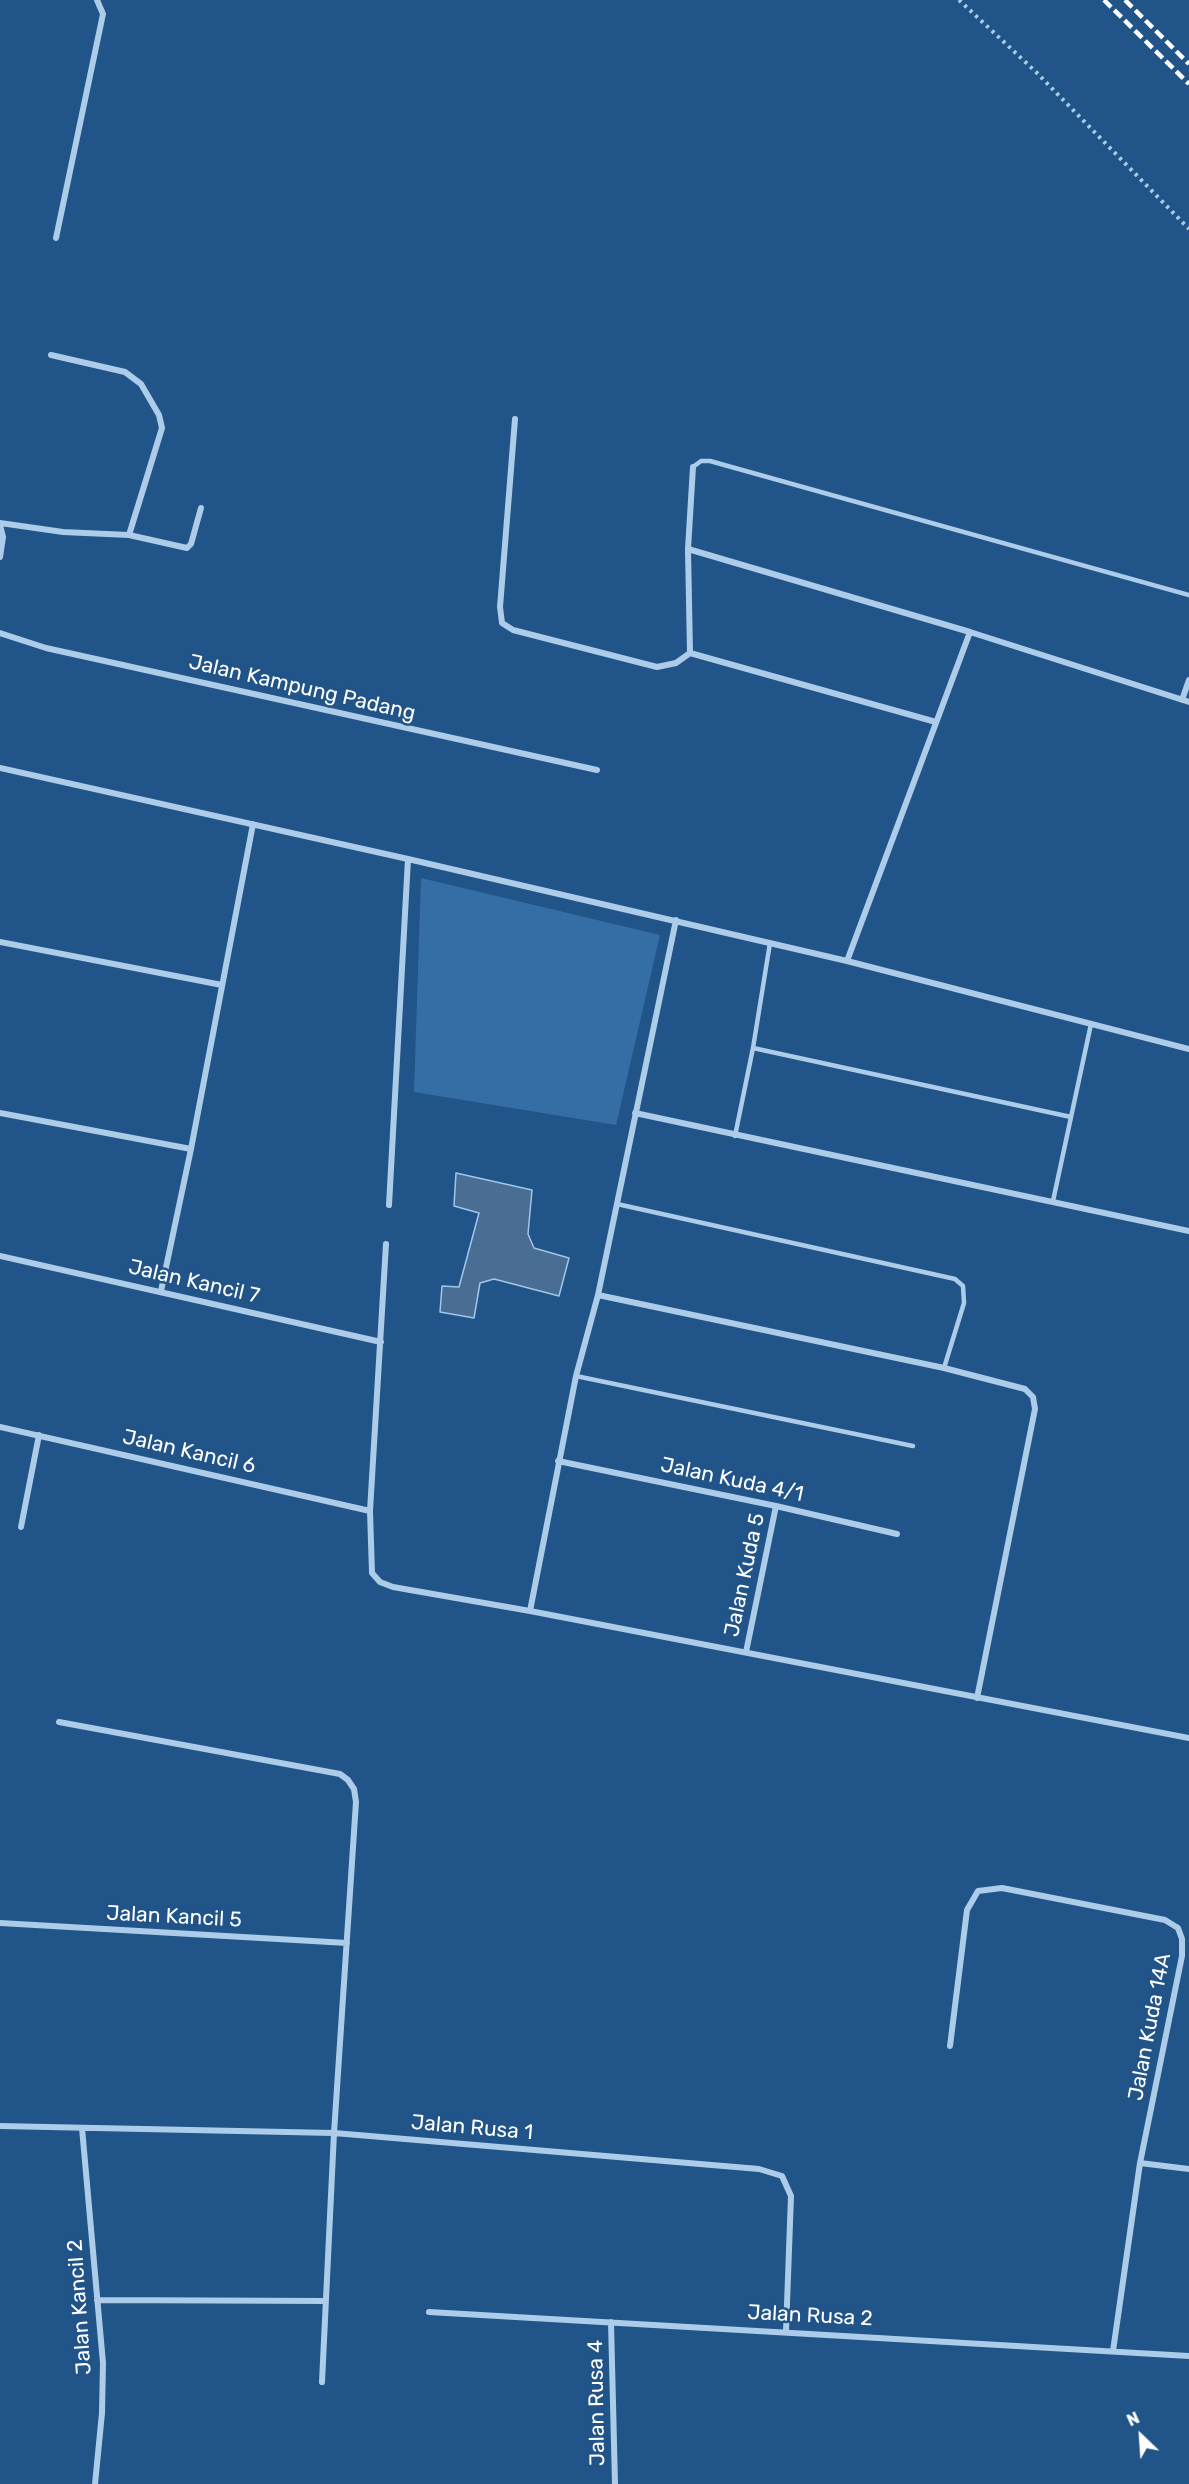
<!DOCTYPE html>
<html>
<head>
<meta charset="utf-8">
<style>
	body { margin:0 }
	#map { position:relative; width:1189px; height:2484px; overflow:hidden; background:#215488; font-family:Rubik,sans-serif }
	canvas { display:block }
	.north { position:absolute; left:1111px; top:2406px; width:60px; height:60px; -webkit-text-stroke:4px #215488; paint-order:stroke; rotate:335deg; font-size:16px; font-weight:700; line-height:24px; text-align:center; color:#fff }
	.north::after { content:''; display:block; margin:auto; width:21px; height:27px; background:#fff; clip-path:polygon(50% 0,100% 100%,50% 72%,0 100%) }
</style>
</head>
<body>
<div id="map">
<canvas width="1189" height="2484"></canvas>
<div class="north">N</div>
</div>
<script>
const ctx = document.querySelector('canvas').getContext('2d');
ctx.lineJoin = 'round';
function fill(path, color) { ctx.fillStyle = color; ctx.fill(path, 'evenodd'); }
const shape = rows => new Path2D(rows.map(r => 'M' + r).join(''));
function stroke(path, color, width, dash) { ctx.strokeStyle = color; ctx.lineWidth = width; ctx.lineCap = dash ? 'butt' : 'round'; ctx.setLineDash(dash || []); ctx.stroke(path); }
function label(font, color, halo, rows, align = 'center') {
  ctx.font = font + ' Rubik,sans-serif'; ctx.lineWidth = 5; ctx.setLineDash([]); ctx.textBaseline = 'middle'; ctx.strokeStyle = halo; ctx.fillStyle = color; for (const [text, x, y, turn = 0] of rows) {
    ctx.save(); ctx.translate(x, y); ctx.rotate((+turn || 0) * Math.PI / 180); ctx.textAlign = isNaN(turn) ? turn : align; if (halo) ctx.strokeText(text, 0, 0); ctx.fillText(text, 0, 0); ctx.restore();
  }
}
fill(shape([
	[421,878,660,935,616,1125,414,1092]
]), '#356ea5');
const water = shape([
	[456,1173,532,1190,528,1234,534,1248,569,1258,559,1296,494,1279,480,1283,474,1318,440,1312,442,1286,459,1287,479,1213,454,1206,456,1173]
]);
fill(water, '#4a6e93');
stroke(water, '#9fc7eb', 1.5);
stroke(shape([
	[959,0,1036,72,1189,229]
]), '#acccea', 4, [3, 4.5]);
stroke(shape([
	[693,467,701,461,710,461,1189,595],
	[753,1048,1071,1117],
	[735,1136,753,1048,770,943],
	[1053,1201,1091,1024],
	[617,1204,955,1279,963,1286,964,1303,944,1368],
	[576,1376,913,1446]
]), '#acccea', 4.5);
stroke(shape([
	[56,238,103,14,97,0],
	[51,355,125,372,141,384,159,415,162,428,129,535],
	[515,419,500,607,502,623,513,630,657,667,676,663,690,653,688,549,970,632,847,961],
	[0,523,63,532,129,535,187,548,191,544,201,508],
	[0,525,3,537,0,557],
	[688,549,693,467],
	[970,632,1189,702],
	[0,633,46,648,597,770],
	[690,653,936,722],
	[1182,700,1189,680],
	[0,768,408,859,847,961,1189,1049],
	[676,920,598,1295,944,1368,1025,1389,1033,1397,1035,1409,977,1698],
	[0,942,222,985],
	[0,1113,191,1149],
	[635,1113,1189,1231],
	[389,1205,408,859],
	[386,1244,370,1511,372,1573,380,1582,393,1587,530,1611,1189,1738],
	[0,1256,381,1342],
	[161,1291,191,1149,253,824],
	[0,1427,370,1511],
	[558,1461,776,1506,897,1534],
	[21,1527,39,1435],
	[530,1611,576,1376,598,1295],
	[746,1652,776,1506],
	[59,1722,340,1774,348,1780,354,1789,356,1802,334,2133,322,2382],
	[0,1923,347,1943],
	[950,2046,967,1910,978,1891,1002,1888,1165,1920,1178,1928,1182,1939,1182,1956,1140,2163,1113,2351],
	[0,2126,334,2133,759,2169,782,2176,791,2196,786,2331],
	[82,2128,103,2363,102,2413,95,2484],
	[1140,2163,1189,2169],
	[97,2300,326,2301],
	[429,2312,1189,2356],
	[611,2322,615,2484]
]), '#acccea', 6);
stroke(shape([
	[1104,0,1189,84],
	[1125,0,1189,64]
]), '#fff', 4.5, [10, 4.5]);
label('21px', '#fff', '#215488', [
	["Jalan Kampung Padang",302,688,13],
	["Jalan Kancil 7",194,1282,13],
	["Jalan Kancil 6",189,1452,13],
	["Jalan Kuda 4/1",732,1480,12],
	["Jalan Kuda 5",745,1575,-78],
	["Jalan Kancil 5",174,1917,3],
	["Jalan Kuda 14A",1150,2027,-79],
	["Jalan Rusa 1",472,2128,5],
	["Jalan Kancil 2",80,2307,-94],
	["Jalan Rusa 2",810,2316,3],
	["Jalan Rusa 4",597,2403,-91]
]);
</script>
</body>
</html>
